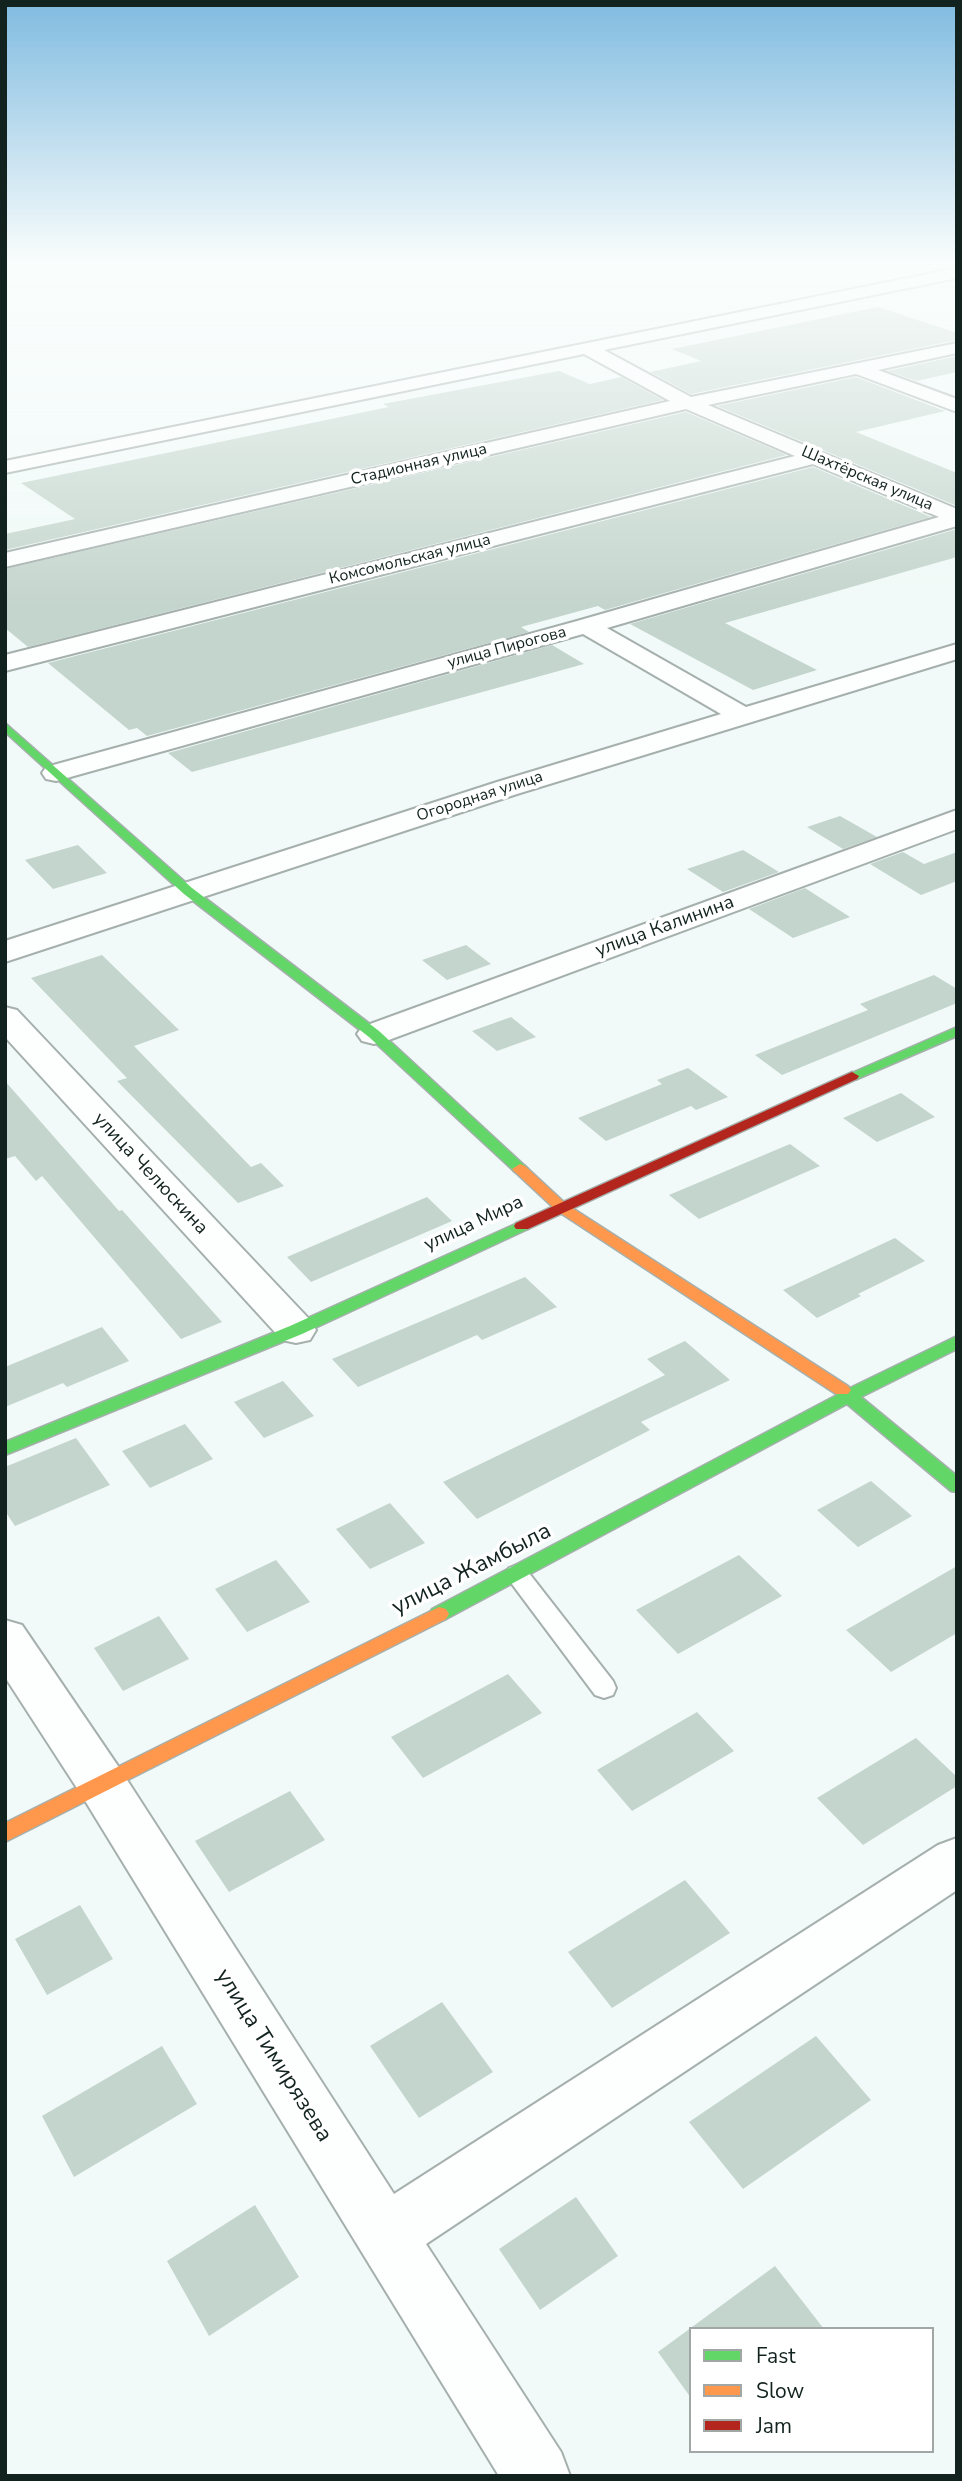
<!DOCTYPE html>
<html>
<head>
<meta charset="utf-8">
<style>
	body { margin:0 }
	#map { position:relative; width:962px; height:2481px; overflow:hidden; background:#f1faf8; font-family:"Nunito Sans",sans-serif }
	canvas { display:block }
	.frame { position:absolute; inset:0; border:7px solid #12231f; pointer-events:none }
	.legend { position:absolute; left:689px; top:2327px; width:245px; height:126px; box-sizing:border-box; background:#fff; border:2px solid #a0a7a5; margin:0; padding:9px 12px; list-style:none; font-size:21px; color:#12231f }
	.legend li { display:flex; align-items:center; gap:14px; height:35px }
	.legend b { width:35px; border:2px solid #a0a7a5 }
</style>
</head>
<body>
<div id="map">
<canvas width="962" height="2481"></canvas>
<div class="frame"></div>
<ul class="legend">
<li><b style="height:9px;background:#63d668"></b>Fast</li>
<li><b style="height:9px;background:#ff974d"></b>Slow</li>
<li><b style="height:9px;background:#b3261e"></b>Jam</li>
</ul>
</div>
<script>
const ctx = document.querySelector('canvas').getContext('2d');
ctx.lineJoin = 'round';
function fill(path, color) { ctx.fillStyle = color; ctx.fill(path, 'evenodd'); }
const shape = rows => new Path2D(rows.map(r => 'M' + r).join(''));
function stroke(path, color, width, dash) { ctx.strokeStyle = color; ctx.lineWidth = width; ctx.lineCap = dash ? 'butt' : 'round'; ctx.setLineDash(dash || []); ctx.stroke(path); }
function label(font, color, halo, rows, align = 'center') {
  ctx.font = font + ' "Nunito Sans",sans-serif'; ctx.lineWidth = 7; ctx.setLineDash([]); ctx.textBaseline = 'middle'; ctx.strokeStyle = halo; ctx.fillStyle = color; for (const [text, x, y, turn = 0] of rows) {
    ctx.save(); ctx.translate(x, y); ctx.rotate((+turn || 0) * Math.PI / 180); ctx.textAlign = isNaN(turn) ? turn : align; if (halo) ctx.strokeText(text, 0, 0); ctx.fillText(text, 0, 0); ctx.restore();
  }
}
fill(shape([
	[878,307,957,333,957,340,691,394,650,372,701,361,672,349],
	[957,356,957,372,917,381,887,371],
	[559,371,590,384,621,377,663,400,5,550,5,534,75,519,21,483,389,407,383,404],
	[856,377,945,411,856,432,957,473,957,506,717,406],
	[686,412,787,455,28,647,5,628,5,569],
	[813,467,931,517,605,610,598,606,521,627,529,632,147,736,137,728,129,730,48,663],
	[957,529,957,557,725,623,817,670,753,690,630,624],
	[552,645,584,664,192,772,168,753],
	[840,816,877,837,843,849,807,827],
	[78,845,107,873,53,889,25,860],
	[743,850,779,872,723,892,687,869],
	[903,852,924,864,957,852,957,881,921,895,870,864],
	[805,888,850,917,793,938,749,909],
	[466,945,491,964,447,980,422,960],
	[102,955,179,1030,134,1046,251,1167,261,1163,284,1186,238,1203,117,1081,127,1078,31,978],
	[934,975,957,989,957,1003,782,1075,755,1055,868,1010,860,1004],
	[511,1017,536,1037,497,1051,472,1031],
	[688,1068,728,1097,696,1110,691,1106,606,1141,578,1118,662,1084,657,1080],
	[5,1081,119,1211,122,1210,222,1322,181,1339,42,1176,36,1181,15,1156,5,1159],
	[901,1093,935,1117,877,1142,843,1118],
	[790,1144,820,1166,699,1219,669,1195],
	[427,1197,452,1221,311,1282,287,1257],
	[895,1238,925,1261,858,1294,861,1296,817,1318,783,1290],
	[525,1277,557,1307,482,1340,477,1335,358,1387,332,1359],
	[102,1327,129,1361,67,1387,63,1383,5,1407,5,1367],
	[685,1341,730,1380,641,1422,650,1430,477,1519,443,1482,665,1375,647,1359],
	[283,1381,314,1416,264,1438,234,1402],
	[185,1424,213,1459,150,1488,122,1451],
	[76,1438,110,1485,15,1526,5,1511,5,1467],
	[871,1481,912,1516,858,1547,817,1510],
	[390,1503,425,1543,370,1569,336,1529],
	[739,1555,782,1596,678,1654,636,1610],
	[276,1560,310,1602,247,1632,215,1589],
	[957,1566,957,1633,891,1672,846,1630],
	[159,1616,189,1659,123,1691,94,1648],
	[508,1674,542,1713,423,1778,391,1737],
	[697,1712,734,1751,632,1811,597,1770],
	[916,1738,957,1777,957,1786,863,1845,817,1798],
	[290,1791,325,1840,229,1892,195,1841],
	[685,1880,730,1933,612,2008,568,1952],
	[80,1905,113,1959,47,1995,15,1939],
	[442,2002,493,2072,419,2118,370,2046],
	[816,2036,871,2100,743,2189,689,2122],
	[162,2046,197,2104,74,2177,42,2116],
	[576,2197,618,2256,540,2310,499,2249],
	[255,2205,299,2277,209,2336,167,2261],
	[775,2266,824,2329,691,2329,691,2398,658,2352]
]), '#c4d5cd');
const lane = shape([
	[517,1565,525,1568,613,1681,616,1688,613,1695,604,1698,595,1695,509,1580,505,1574,509,1568,517,1565]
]);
const street = shape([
	[957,268,957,278,604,350,691,397,957,343,957,353,878,370,957,399,957,412,856,374,708,405,957,509,957,526,607,628,746,707,957,644,957,659,517,794,5,962,5,941,497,782,721,714,583,634,56,781,46,779,42,773,46,767,577,621,939,517,813,464,5,671,5,655,795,456,686,409,5,567,5,553,670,401,584,354,5,473,5,461,957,268],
	[957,810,957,829,386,1041,374,1044,362,1041,357,1034,362,1027,957,810],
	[5,1007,17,1010,310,1320,316,1330,310,1340,296,1343,282,1340,5,1037,5,1007],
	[5,1620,22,1625,120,1769,394,2194,938,1845,957,1838,957,1890,426,2244,561,2452,570,2476,499,2476,84,1799,5,1677,5,1620]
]);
const fast = shape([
	[5,723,192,888,379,1031,525,1166,528,1169,525,1172,515,1172,369,1037,184,894,5,732,5,723],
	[957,1027,957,1036,857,1079,852,1080,845,1076,957,1027],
	[522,1221,528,1223,530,1226,528,1229,302,1334,5,1455,5,1442,290,1326,522,1221],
	[957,1336,957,1349,861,1397,957,1476,957,1492,951,1491,847,1404,446,1619,439,1621,432,1619,429,1614,432,1609,837,1395,833,1390,836,1386,842,1384,850,1388,957,1336]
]);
const slow = shape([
	[520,1164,525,1166,566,1204,848,1386,851,1390,848,1394,836,1394,556,1210,515,1172,512,1169,520,1164],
	[439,1607,446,1609,449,1614,446,1619,5,1842,5,1823,439,1607]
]);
const jam = shape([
	[852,1072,859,1076,857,1079,528,1229,516,1229,514,1226,516,1223,852,1072]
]);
stroke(lane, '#a5b0ad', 4);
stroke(street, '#a5b0ad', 4);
stroke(fast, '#a5b0ad', 3);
stroke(slow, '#a5b0ad', 3);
stroke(jam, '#a5b0ad', 3);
fill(lane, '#fdfefe');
fill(street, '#fdfefe');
fill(fast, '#63d668');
fill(slow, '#ff974d');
fill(jam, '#b3261e');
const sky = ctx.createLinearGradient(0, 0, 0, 608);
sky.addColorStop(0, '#80bbe0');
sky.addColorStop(0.43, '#f9fdfc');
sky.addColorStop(1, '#f9fdfc00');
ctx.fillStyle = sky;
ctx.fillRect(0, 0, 962, 608);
label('16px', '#12231f', '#fff', [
	["Стадионная улица",419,465,-13],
	["Шахтёрская улица",867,479,23],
	["Комсомольская улица",410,560,-14],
	["улица Пирогова",507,648,-15],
	["Огородная улица",480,797,-18]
]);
label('19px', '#12231f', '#fff', [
	["улица Калинина",665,927,-20],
	["улица Челюскина",150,1174,47],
	["улица Мира",474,1224,-25]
]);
label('23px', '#12231f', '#fff', [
	["улица Жамбыла",472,1570,-27],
	["улица Тимирязева",273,2056,58]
]);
</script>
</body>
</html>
